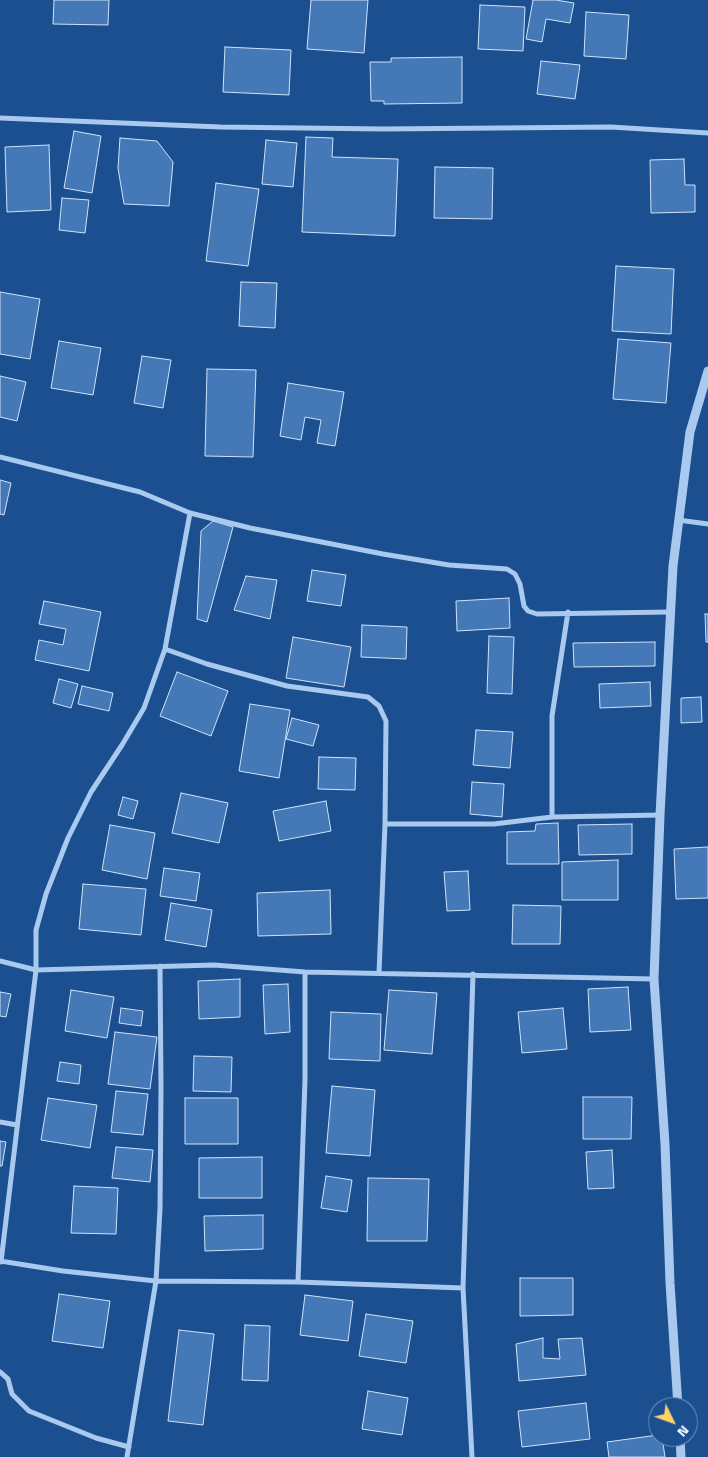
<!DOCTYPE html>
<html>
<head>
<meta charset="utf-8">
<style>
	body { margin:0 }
	#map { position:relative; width:708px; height:1457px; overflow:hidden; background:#1b4f8f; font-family:"Titillium Web",sans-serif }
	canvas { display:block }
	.north { position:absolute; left:648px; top:1397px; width:50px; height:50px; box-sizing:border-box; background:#1b4f8f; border:1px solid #7695bc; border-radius:50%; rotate:132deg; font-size:14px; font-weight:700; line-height:20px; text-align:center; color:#fff }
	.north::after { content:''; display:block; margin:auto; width:18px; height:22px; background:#ffd166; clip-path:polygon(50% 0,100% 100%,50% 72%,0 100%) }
</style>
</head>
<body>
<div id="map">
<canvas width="708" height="1457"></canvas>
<div class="north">N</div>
</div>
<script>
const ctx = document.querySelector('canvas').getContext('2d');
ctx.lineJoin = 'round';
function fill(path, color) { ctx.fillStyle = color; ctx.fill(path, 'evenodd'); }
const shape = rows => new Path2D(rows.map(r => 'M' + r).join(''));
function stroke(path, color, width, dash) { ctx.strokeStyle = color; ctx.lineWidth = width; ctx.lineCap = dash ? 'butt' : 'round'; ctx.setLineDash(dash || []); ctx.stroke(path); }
const building = shape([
	[54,0,109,0,108,25,53,24,54,0],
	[311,0,368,0,364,53,307,49,311,0],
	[533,0,556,0,574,3,570,23,546,19,542,42,526,39,533,0],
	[480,5,525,7,523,51,478,49,480,5],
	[586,12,629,15,626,59,584,56,586,12],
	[225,47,291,50,289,95,223,92,225,47],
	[462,57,462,103,384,104,384,101,371,101,370,62,391,62,391,58,462,57],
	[541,61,580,65,575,99,537,94,541,61],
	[74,131,101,136,92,193,64,188,74,131],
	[306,137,333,138,332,157,398,159,395,236,302,232,306,137],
	[120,138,157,141,173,162,169,206,124,204,118,168,120,138],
	[266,140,297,143,293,187,262,184,266,140],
	[49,145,51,210,7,212,5,147,49,145],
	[684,159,685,185,695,185,695,212,651,213,650,160,684,159],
	[435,167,493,168,492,219,434,218,435,167],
	[216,183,259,189,248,266,206,261,216,183],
	[62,198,89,200,85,233,59,230,62,198],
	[616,266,674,269,671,334,612,331,616,266],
	[241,282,277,283,275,328,239,326,241,282],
	[0,292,40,299,30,359,0,354,0,292],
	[618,339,671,343,666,403,613,399,618,339],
	[59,341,101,348,93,395,51,388,59,341],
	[142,356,171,360,163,408,134,403,142,356],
	[207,369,256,370,253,457,205,456,207,369],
	[0,376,26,382,17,421,0,417,0,376],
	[288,383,344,392,335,446,317,443,321,420,305,417,301,440,280,436,288,383],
	[0,480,11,483,4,515,0,514,0,480],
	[213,521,233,527,207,622,197,619,201,531,213,521],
	[312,570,346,575,341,606,307,601,312,570],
	[246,576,277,580,270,619,234,610,246,576],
	[509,598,510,628,457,631,456,601,509,598],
	[44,601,101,612,89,671,35,660,39,640,63,645,66,629,39,624,44,601],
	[705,614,708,614,708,642,706,642,705,614],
	[362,625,407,627,406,659,361,657,362,625],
	[489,636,514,637,512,694,487,693,489,636],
	[293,637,351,647,344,687,286,678,293,637],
	[655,642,655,666,574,667,573,643,655,642],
	[177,672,228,691,211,736,160,716,177,672],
	[59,679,78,684,71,708,53,703,59,679],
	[650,682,651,706,600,708,599,684,650,682],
	[82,686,113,693,109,711,78,704,82,686],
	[701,697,702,722,681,723,681,698,701,697],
	[250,704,290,710,279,778,239,771,250,704],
	[292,718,319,725,313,746,286,739,292,718],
	[476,730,513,732,510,768,473,765,476,730],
	[319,757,356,758,355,790,318,789,319,757],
	[472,782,504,784,502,817,470,814,472,782],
	[181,793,228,803,219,843,172,833,181,793],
	[123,797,138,801,133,819,118,815,123,797],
	[326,801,331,831,279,841,273,811,326,801],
	[558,823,559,864,507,864,507,832,535,831,536,824,558,823],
	[632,824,632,854,579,855,578,825,632,824],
	[110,825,155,833,147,879,102,870,110,825],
	[708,847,708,898,676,899,674,849,708,847],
	[618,860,618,900,562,900,562,862,618,860],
	[164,868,200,873,196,901,160,896,164,868],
	[468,871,470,910,447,911,444,872,468,871],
	[83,884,146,889,141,935,79,929,83,884],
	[330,890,331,934,258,936,257,893,330,890],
	[171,903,212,910,206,947,165,940,171,903],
	[513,905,561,906,560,944,512,944,513,905],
	[240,979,240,1017,199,1019,198,981,240,979],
	[288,984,290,1032,265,1034,263,985,288,984],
	[628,987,631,1030,590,1032,588,989,628,987],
	[71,990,114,997,107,1038,65,1031,71,990],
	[389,990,437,993,432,1054,384,1050,389,990],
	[0,992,11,994,6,1017,0,1016,0,992],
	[121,1008,143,1011,141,1026,119,1023,121,1008],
	[563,1008,567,1049,522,1053,518,1012,563,1008],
	[331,1012,381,1014,380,1061,329,1059,331,1012],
	[115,1032,157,1037,150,1089,108,1084,115,1032],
	[194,1056,232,1057,231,1092,193,1091,194,1056],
	[60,1062,81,1065,79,1084,57,1081,60,1062],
	[332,1086,375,1090,370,1156,326,1153,332,1086],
	[116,1091,148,1094,143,1135,111,1132,116,1091],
	[583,1097,632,1097,631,1139,583,1139,583,1097],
	[48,1098,97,1105,90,1148,41,1140,48,1098],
	[185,1098,238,1098,238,1144,185,1144,185,1098],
	[0,1141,6,1142,2,1166,0,1166,0,1141],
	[116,1147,153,1150,150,1182,112,1178,116,1147],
	[612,1150,614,1188,588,1189,586,1152,612,1150],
	[262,1157,262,1198,199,1198,199,1158,262,1157],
	[326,1176,352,1180,347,1212,321,1208,326,1176],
	[368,1178,429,1179,427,1241,367,1241,368,1178],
	[74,1186,118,1188,116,1234,71,1233,74,1186],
	[263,1215,263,1249,205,1251,204,1216,263,1215],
	[520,1278,573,1278,573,1315,520,1316,520,1278],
	[59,1294,110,1301,103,1348,52,1341,59,1294],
	[305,1295,353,1301,348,1341,300,1335,305,1295],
	[366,1314,413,1321,406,1363,359,1356,366,1314],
	[245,1325,270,1326,268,1381,242,1380,245,1325],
	[179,1330,214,1334,203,1425,168,1421,179,1330],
	[543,1338,543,1358,560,1359,558,1339,582,1338,586,1375,519,1381,516,1344,543,1338],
	[368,1391,408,1398,402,1435,362,1429,368,1391],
	[586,1403,590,1439,522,1447,518,1411,586,1403],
	[658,1435,658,1437,662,1437,665,1457,609,1457,607,1442,658,1435]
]);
fill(building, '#4478b7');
stroke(building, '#cfe3fa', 1);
stroke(shape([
	[0,118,220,127,384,129,611,127,708,133],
	[0,457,140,492,190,513,250,528,383,554,449,565,507,569,515,574,520,584,524,606,528,611,537,614,671,612],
	[678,520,708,524],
	[165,649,207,664,287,686,368,697,379,706,386,721,385,824,379,973],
	[552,817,552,716,568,612],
	[385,824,494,824,552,817,660,815],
	[0,961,36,970,214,965,305,972,654,979],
	[0,1122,17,1125],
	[0,1261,63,1271,156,1281,298,1282,463,1288],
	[1,1262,36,970,36,930,46,894,68,838,91,792,122,745,144,708,165,649,190,513],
	[298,1282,305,1080,305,972],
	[0,1372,8,1379,12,1394,29,1411,96,1438,129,1447],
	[127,1457,156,1281,160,1209,161,1088,160,966],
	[472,1457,463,1288,473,974]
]), '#a9c9ee', 5);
stroke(shape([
	[678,1407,670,1283,665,1144,654,979,660,815,673,566,690,432,708,371],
	[680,1437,681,1457]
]), '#a9c9ee', 9);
</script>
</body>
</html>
